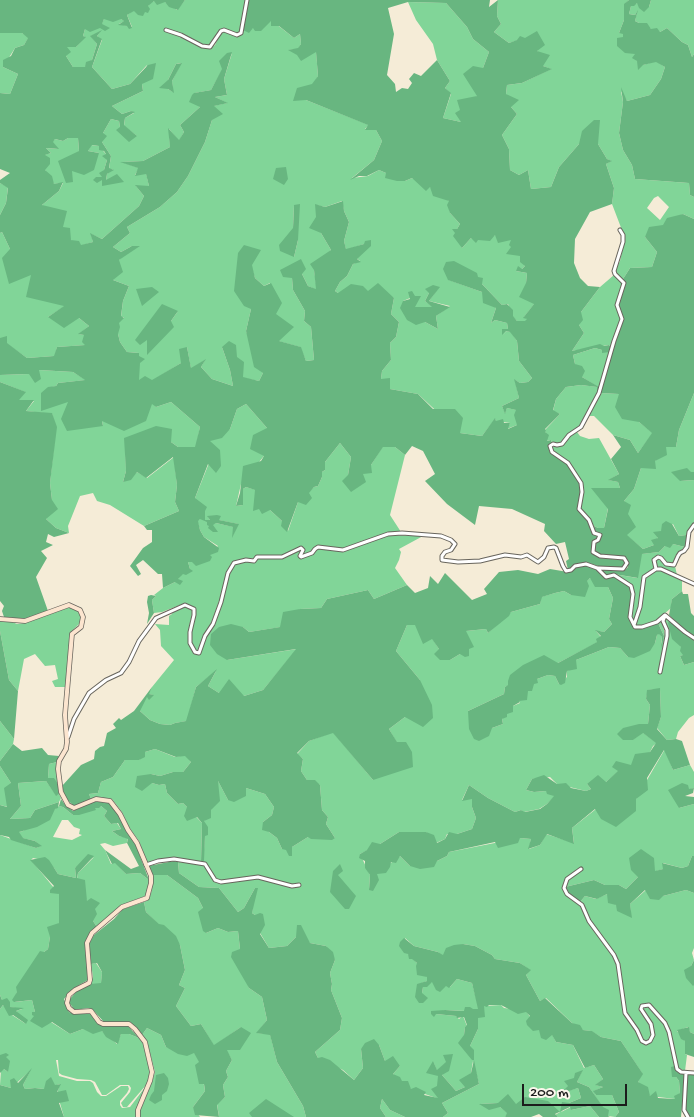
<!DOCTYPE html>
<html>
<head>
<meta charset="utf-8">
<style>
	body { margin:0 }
	#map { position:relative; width:694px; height:1117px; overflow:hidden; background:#f5ecd7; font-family:"Gochi Hand",sans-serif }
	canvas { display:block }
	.scale { position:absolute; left:522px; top:1084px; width:105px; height:22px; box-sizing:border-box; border:2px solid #1c1c1c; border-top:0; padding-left:6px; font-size:15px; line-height:18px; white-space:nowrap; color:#1c1c1c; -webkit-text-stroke:4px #fbf7ec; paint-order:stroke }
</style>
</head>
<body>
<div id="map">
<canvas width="694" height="1117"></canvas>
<div class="scale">200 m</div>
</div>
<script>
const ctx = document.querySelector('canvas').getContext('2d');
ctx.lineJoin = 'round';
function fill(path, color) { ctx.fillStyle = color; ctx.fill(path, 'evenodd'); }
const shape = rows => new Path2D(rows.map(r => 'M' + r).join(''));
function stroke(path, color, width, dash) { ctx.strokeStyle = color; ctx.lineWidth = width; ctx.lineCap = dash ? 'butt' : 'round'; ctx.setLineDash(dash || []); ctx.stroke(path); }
fill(shape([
	[185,0,246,0,240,32,237,33,224,29,220,30,217,33,213,43,206,46,181,34,180,36,201,47,211,48,215,45,221,32,224,31,240,36,243,30,253,28,271,20,294,38,300,34,301,44,298,49,289,50,316,51,318,76,306,100,369,125,365,129,376,130,382,141,374,160,352,178,368,176,379,170,405,181,412,178,430,187,449,201,450,213,460,224,457,229,462,248,471,238,478,240,495,235,511,240,511,246,521,256,525,266,522,269,516,271,527,273,526,283,535,303,524,317,528,319,526,321,517,321,513,317,508,304,502,305,482,284,449,280,482,292,496,308,491,323,495,320,507,323,508,329,503,335,506,331,511,332,517,341,519,361,532,378,528,382,520,383,515,380,519,398,502,406,505,413,507,408,517,410,517,425,507,429,510,423,496,421,495,419,482,436,460,433,418,394,390,389,381,379,382,371,391,360,390,343,396,337,399,322,391,314,394,298,368,292,338,293,335,291,340,282,347,276,353,264,360,261,357,259,364,244,346,250,344,241,349,222,344,211,342,201,325,207,316,205,316,217,321,233,331,250,314,270,317,290,308,286,302,274,292,278,293,290,305,311,304,321,311,327,314,360,306,361,300,347,278,341,270,283,264,286,255,278,244,245,251,309,246,331,263,373,259,381,243,378,222,347,230,370,233,386,212,379,201,367,205,360,191,369,187,347,181,363,152,381,138,381,139,353,127,352,120,342,118,334,118,323,124,317,121,317,123,301,129,286,113,280,119,260,132,246,121,252,113,247,130,233,127,227,160,207,177,192,188,176,205,142,212,120,213,106,227,103,215,97,227,95,224,79,232,53,211,90,195,93,200,107,180,125,184,132,179,141,169,129,170,147,143,161,122,162,139,168,135,175,146,173,149,186,136,186,144,196,139,206,102,239,91,234,93,242,80,246,71,240,62,227,42,205,59,191,63,183,54,184,45,170,44,155,51,153,46,148,58,149,52,142,55,139,63,141,68,138,78,138,79,151,72,171,99,153,88,151,91,145,99,146,106,154,107,160,104,170,102,186,106,180,107,174,113,169,109,169,111,156,102,142,103,133,111,119,119,121,120,127,137,136,124,126,125,118,134,113,131,111,122,114,112,106,143,91,142,84,147,65,130,84,112,89,92,67,102,40,97,36,100,32,91,36,97,44,92,60,85,67,73,67,66,56,67,47,76,47,85,37,83,36,85,29,102,23,104,19,121,19,125,21,119,24,132,27,127,15,134,10,148,6,150,3,154,1,165,2,177,10],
	[181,63,172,81,173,92,168,89,168,80,176,64],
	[294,205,298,240,294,257,293,228],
	[439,287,429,301,450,306,436,316,438,329,425,322,403,301,415,296,420,296,414,307,433,307,425,301,429,293],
	[178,311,171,321,147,354,147,339],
	[498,0,629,0,624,5,624,20,619,33,623,33,623,38,635,54,637,61,643,65,656,61,665,67,661,79,650,95,627,101,621,91,623,102,619,133,623,150,632,165,635,179,689,183,690,195,694,197,694,219,683,214,645,237,657,252,652,267,630,268,623,279,616,274,615,271,620,261,625,238,612,204,614,188,606,164,611,161,607,159,598,144,579,144,559,167,551,187,531,189,528,170,519,175,510,170,509,149,502,135,517,114,511,107,506,94,507,85,522,83,551,69,543,66,537,50,525,38,509,43,494,32,501,24,497,16],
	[658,196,669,207,660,220,647,208,654,198],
	[651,0,694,0,694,54,692,57,688,45,682,42,667,28,660,32,651,29,635,21,637,12,635,15,629,14,631,6,637,3,649,7],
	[408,2,446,3,467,27,473,39,489,52,483,68,477,96,460,110,461,122,443,118,451,94,445,88,450,81,437,60,433,44,416,20],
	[0,33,22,33,29,37,24,45,15,48,3,67,18,74,10,94,0,93],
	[0,183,8,187,6,203,0,215],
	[2,232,10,249,31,275,65,306,48,317,79,318,89,326,79,334,84,335,86,345,57,347,55,356,27,358,0,339,0,233],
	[614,275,623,283,616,305,616,308,621,319,611,347,609,345,572,351,584,333,579,325,581,312,600,287],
	[595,348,602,350,602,352,610,352,599,387,598,387,597,393,580,426,561,443,552,443,551,440,546,441,545,430,560,414,553,411,556,399,566,387,581,385,598,387,582,377,575,364,573,355],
	[39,370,73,372,86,380,58,383,56,386,48,388,103,426,102,421,153,403,156,407,171,402,200,427,196,447,178,447,171,442,125,438,126,471,123,482,137,472,147,478,174,457,177,485,175,502,179,511,144,526,110,505,97,501,93,493,80,496,68,526,69,533,56,528,46,519,52,500,50,483,56,427,52,414,26,411,34,401,18,400,25,392,0,382,0,375,29,374],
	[600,393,620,394,639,422,653,433,638,453,630,440,613,435,594,416,589,416],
	[694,393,694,472,691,472,680,481,694,480,694,523,686,535,679,536,673,524,661,531,654,545,643,549,626,535,628,514,624,501,634,489,641,468,655,461,666,447,676,447,679,430],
	[246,404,267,428,264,456,241,484,236,506,243,505,243,489,246,487,256,490,259,509,270,510,282,521,288,531,298,502,314,487,318,486,322,477,322,472,325,470,325,462,340,443,351,457,348,475,363,474,371,465,383,446,395,447,405,455,390,515,401,532,388,533,343,549,318,546,314,548,312,552,301,556,304,550,304,548,301,546,282,556,246,559,233,562,211,624,198,652,196,651,192,643,191,632,195,608,185,603,162,612,154,613,152,600,156,596,154,595,163,588,175,582,183,573,190,569,188,562,192,562,209,555,218,546,204,537,200,530,197,520,200,519,195,498,209,463,209,441,230,429,237,409],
	[208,517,218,520,238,524,233,535,234,527,216,523,207,525,207,522,210,520],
	[577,432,580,436,589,439,599,438,619,474,609,480,618,482,620,488,608,508,604,528,598,528,594,526,580,509,583,492,569,463,553,451,551,447,563,445,570,436],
	[389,535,423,536,399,549,401,552,399,560,395,568,407,585,374,599,368,590,327,599,321,608,300,609,281,627,249,632,243,627,227,660,297,649,263,690,244,696,219,693,208,686,216,671,196,687,187,721,175,723,170,725,160,724,150,720,139,710,147,696,153,695,148,694,152,687,174,660,161,646,160,630,155,624,169,625,169,616,172,614,173,611,184,606,193,610,188,632,189,643,194,653,200,654,206,637,214,625,229,574,235,564,258,559,283,558,301,549,298,556,301,558,313,554,319,548,343,551],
	[673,544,685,547,676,555,674,564,667,563,662,557,655,557,653,560,654,569,643,577,639,607,634,622,632,617,635,595,632,586,614,574,637,578,641,554,659,552,665,546],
	[658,558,665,565,670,567,675,566,677,575,657,568,656,560],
	[661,570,682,580,682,591,672,599,671,608,656,621,641,626,636,626,646,578,656,571],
	[590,578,608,587,613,598,609,619,612,624,604,632,596,631,601,637,598,642,558,663,505,687,504,694,468,711,492,728,503,724,502,719,513,706,520,703,519,701,537,679,548,675,555,676,559,684,567,677,567,671,571,669,576,660,609,647,620,648,628,657,655,643,657,635,659,633,662,637,661,645,664,636,658,623,662,618,665,636,659,669,668,636,665,621,666,617,670,620,681,647,684,655,680,656,684,665,694,662,694,715,689,718,678,732,676,739,667,740,657,728,661,717,660,689,648,690,646,699,650,705,648,724,633,740,642,732,657,743,653,746,650,752,631,766,619,771,606,782,587,784,591,789,586,791,557,784,550,777,532,779,526,790,534,792,546,791,555,796,547,804,539,809,524,812,521,810,515,812,488,798,469,785,462,800,472,798,472,807,476,818,472,829,457,834,447,834,445,839,436,843,426,832,399,832,380,844,360,854,370,875,369,890,376,874,400,856,410,866,437,861,447,856,449,852,520,838,531,839,529,849,540,845,546,834,574,843,572,828,596,809,636,799,665,749,673,770,690,765,694,772,694,788,688,790,679,808,694,804,694,856,692,856,688,866,682,868,663,863,663,869,638,877,626,889,619,885,605,885,594,880,565,887,568,880,583,869,582,867,566,878,562,888,566,895,581,906,613,956,617,964,624,1014,636,1031,641,1042,646,1044,655,1035,642,1009,643,1007,648,1006,664,1024,668,1032,675,1066,673,1077,676,1077,679,1081,680,1093,675,1099,650,1096,638,1082,642,1073,621,1041,601,1037,591,1031,583,1030,572,1023,546,998,540,1001,526,975,530,970,520,963,495,959,492,955,475,946,463,944,443,956,438,952,414,946,405,938,408,954,417,963,427,977,427,981,417,985,422,993,423,987,433,981,450,987,457,979,472,983,479,1009,465,1011,445,1010,436,1014,456,1016,459,1019,463,1016,467,1026,465,1027,464,1035,470,1046,478,1029,478,1017,484,1006,501,1005,504,1008,526,1011,539,1030,552,1034,556,1042,573,1045,584,1068,594,1065,603,1079,596,1085,603,1087,594,1091,596,1095,612,1095,619,1112,615,1117,608,1116,589,1087,577,1082,582,1071,565,1090,567,1091,578,1088,581,1098,569,1103,561,1112,571,1107,571,1110,590,1106,599,1117,558,1117,555,1115,560,1112,516,1104,498,1103,480,1104,500,1107,508,1113,505,1117,443,1117,448,1113,442,1103,479,1084,473,1061,471,1073,465,1087,456,1091,442,1075,447,1062,437,1071,433,1061,438,1076,439,1099,411,1089,393,1074,400,1066,385,1061,379,1045,361,1049,363,1068,354,1080,343,1070,318,1058,315,1052,340,1030,342,1018,331,990,332,984,330,973,335,960,326,946,310,943,296,937,287,946,269,948,260,933,255,915,252,913,255,888,244,908,238,912,219,888,199,887,179,873,178,862,203,864,205,835,204,821,211,810,217,779,228,800,246,788,265,794,274,807,272,815,263,822,269,832,277,838,282,849,292,847,308,837,335,838,326,824,328,817,322,810,320,785,307,780,301,771,303,759,297,754,309,741,333,732,373,780,397,743,389,729,405,717,420,680,396,651,407,625,415,624,432,638,439,649,450,660,460,654,466,631,486,629,488,633,511,612,540,604,541,597,555,593,564,591,571,595],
	[67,607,73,607,78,611,81,617,80,623,71,632,66,687,55,687,52,681,58,679,55,665,45,666,35,654,24,659,18,691,9,680,0,631,0,621,10,621,17,624,25,623],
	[0,721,14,739,13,744,0,761],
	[155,749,175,757,186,755,191,762,183,772,173,772,160,776,151,774,152,783,159,785,165,784,167,793,178,804,183,803,187,807,202,823,201,862,178,860,147,863,139,841,130,829,122,812,112,799,95,797,91,799,89,794,98,793,101,782,113,777,125,760,139,760,145,752],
	[57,762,56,769,58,784,48,778,49,764],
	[0,766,11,783,8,807,0,805],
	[46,781,56,795,59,794,61,798,59,802,35,810,30,818,10,819,21,806,18,783],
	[59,806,63,807,73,815,101,806,107,811,104,816,111,824,117,823,121,829,112,831,119,836,128,838,127,843,113,846,105,843,100,844,105,850,111,864,115,862,126,874,140,873,149,880,148,889,145,896,121,906,97,927,93,921,87,901,77,879,78,873,94,857,75,868,76,878,58,874,54,868,38,859,33,858,31,860,59,894,59,923,50,937,48,949,44,952,17,992,15,1002,32,1000,35,1012,70,1034,83,1029,102,1031,117,1044,121,1034,129,1034,139,1038,143,1043,150,1072,147,1084,127,1107,123,1107,121,1103,130,1092,131,1088,129,1085,120,1085,106,1095,102,1095,95,1082,91,1080,77,1079,62,1075,59,1073,58,1060,56,1060,59,1076,77,1081,90,1081,93,1083,97,1092,101,1096,106,1096,121,1086,128,1086,129,1089,127,1093,120,1101,120,1105,122,1108,130,1107,146,1086,136,1110,136,1117,64,1117,57,1093,60,1084,44,1089,35,1088,25,1089,23,1085,30,1071,11,1088,0,1085,1,1070,4,1069,8,1072,0,1055,0,1009,3,1005,12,1015,26,1024,16,1011,22,1009,9,1007,2,1000,0,995,0,835,36,848,41,846,35,841,22,838,18,832,23,831],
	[62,820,68,820,74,827,80,829,79,834,82,835,72,840,53,837],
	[153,875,167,875,198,898,203,908,206,933,218,928,228,932,238,931,240,949,249,988,262,997,267,1020,257,1033,270,1034,277,1062,303,1106,306,1117,219,1117,217,1104,225,1097,223,1085,228,1077,226,1071,232,1060,226,1050,241,1027,214,1046,201,1024,191,1026,176,1006,185,988,179,985,185,970,180,945,146,912,144,902,149,899,152,890],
	[646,890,663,896,686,890,694,893,694,948,692,953,694,960,691,966,694,985,694,1034,690,1032,688,1027,677,1031,685,1041,685,1054,687,1055,685,1071,678,1068,670,1031,666,1023,649,1003,642,1005,639,1008,640,1012,649,1024,652,1034,649,1040,643,1040,626,1013,619,964,591,921,583,904,580,902,585,896,596,899,607,894,616,905,631,917,630,904],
	[96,963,102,972,101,984,90,984,93,977,91,964],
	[147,1028,161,1035,166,1047,194,1052,200,1062,205,1091,193,1107,200,1117,140,1117,140,1111,152,1082,155,1072,147,1042,142,1035],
	[382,1099,390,1110,405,1117,386,1117,380,1108]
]), '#81d598');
fill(shape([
	[0,0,185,0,178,10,169,7,165,2,157,5,154,1,148,6,150,9,148,13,145,12,143,16,138,15,134,11,127,15,132,28,129,29,127,26,118,25,124,21,121,19,113,22,104,19,102,24,110,28,105,31,100,28,90,32,85,29,83,36,86,37,76,47,67,47,71,52,66,56,73,67,85,67,86,62,92,60,97,44,90,36,102,30,97,36,102,39,92,67,112,89,130,84,148,65,156,63,153,79,142,84,143,91,112,106,122,114,131,111,135,112,125,118,124,125,137,136,129,142,116,130,120,127,119,121,111,119,103,133,107,136,102,142,111,156,109,168,114,170,107,174,106,180,117,174,124,182,102,186,102,180,97,183,93,180,96,177,102,177,99,173,104,170,107,160,102,156,106,154,104,151,99,150,99,146,92,145,88,151,99,153,94,170,84,175,72,171,73,182,66,183,58,161,79,151,78,138,68,138,63,141,55,139,53,142,59,149,46,148,51,153,45,155,50,158,50,164,45,170,52,176,54,184,63,182,59,191,42,205,67,211,63,227,70,228,71,240,79,241,81,245,93,242,90,233,102,239,139,206,144,196,135,185,149,186,146,174,135,176,138,168,120,162,143,161,170,147,168,128,179,140,184,132,180,125,200,107,189,102,192,95,194,93,211,90,222,69,219,61,227,53,232,52,224,79,227,95,215,97,228,103,214,106,223,114,212,120,205,142,188,176,177,192,160,207,127,227,130,233,113,247,121,252,132,246,140,246,119,260,123,272,113,280,129,286,123,301,121,316,124,318,119,323,120,327,118,334,120,342,127,352,139,353,139,356,145,359,140,363,139,380,145,376,152,380,181,363,179,349,187,347,191,368,206,359,201,367,212,379,233,386,230,370,222,347,229,341,236,345,237,357,244,362,243,377,259,381,263,373,254,367,246,331,251,309,244,306,234,291,238,253,244,245,261,250,252,265,255,278,264,286,271,283,282,303,276,314,294,327,279,341,301,347,306,361,314,360,311,327,304,321,305,311,293,290,292,278,283,277,280,270,301,259,306,269,302,274,308,286,316,289,314,270,310,264,331,250,321,233,309,228,316,217,315,204,325,207,343,201,344,211,349,222,344,241,346,249,364,244,365,241,371,240,371,246,357,259,361,262,353,264,347,276,340,282,335,291,338,293,351,284,363,286,368,291,378,283,394,298,391,314,399,322,396,337,390,343,391,360,382,371,381,379,390,378,390,389,418,394,433,409,455,409,463,418,460,433,482,436,495,418,496,421,503,419,504,423,510,423,508,429,517,425,514,415,516,410,507,408,505,414,502,406,519,398,514,379,520,383,528,382,532,378,519,361,517,341,510,332,506,331,502,335,502,329,508,329,507,323,495,320,491,323,496,308,483,303,482,292,448,280,443,269,446,262,454,261,477,273,478,277,483,278,482,284,502,305,507,304,513,310,513,316,517,321,525,321,527,319,523,318,534,304,519,297,526,283,527,273,516,271,518,266,522,269,525,266,520,262,520,256,506,254,511,247,509,245,511,240,498,243,495,235,490,241,478,240,476,243,471,238,462,248,453,236,455,233,452,229,457,229,460,224,450,213,447,205,449,201,433,196,430,187,426,191,412,178,405,181,397,181,385,178,386,173,379,170,367,176,359,176,350,180,374,160,382,141,376,130,365,130,368,125,306,100,293,101,297,88,312,84,318,76,316,52,301,61,297,55,288,50,298,48,301,44,300,34,294,38,279,26,271,26,271,21,261,31,255,31,253,28,249,33,243,30,248,0,490,0,489,7,498,0,497,16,501,24,494,32,509,43,517,40,520,36,525,38,537,31,545,45,537,51,550,55,543,66,552,69,522,83,507,85,506,94,519,100,511,107,517,114,502,135,509,149,510,170,519,175,528,170,531,189,551,187,559,167,579,144,582,131,594,120,600,120,598,144,607,159,612,161,606,164,614,188,612,204,590,212,575,239,574,263,580,278,588,286,600,287,581,312,583,320,579,325,584,333,572,351,600,344,604,346,609,345,611,347,610,352,602,353,602,350,595,348,573,355,575,364,582,366,585,371,582,377,599,387,597,393,597,387,581,385,566,387,556,399,553,410,560,414,545,429,546,431,545,432,549,435,547,441,551,440,552,443,549,446,549,451,567,464,580,483,581,492,577,509,588,521,594,533,599,536,597,540,593,542,592,553,600,558,623,560,626,564,623,568,598,566,586,562,574,565,568,570,566,561,569,559,565,542,556,544,544,531,545,524,512,509,479,506,475,525,447,504,425,481,435,474,423,451,412,446,405,455,395,447,383,447,371,465,372,473,363,474,366,482,351,492,342,481,348,475,351,457,340,443,325,462,325,470,322,472,322,477,318,486,314,487,309,493,312,498,306,505,298,502,287,532,281,526,282,521,270,510,262,514,259,509,253,511,255,490,246,487,243,489,243,505,236,506,240,493,243,466,261,461,264,456,250,449,253,435,267,428,246,404,237,409,230,429,222,438,210,441,220,450,221,466,216,473,208,464,195,498,207,507,205,511,205,520,210,520,207,516,217,515,221,516,219,520,239,524,232,538,233,527,216,523,213,525,218,532,213,532,208,528,209,526,207,525,207,522,200,519,198,521,200,530,204,537,219,548,218,552,210,555,212,557,210,561,196,566,192,562,188,562,190,569,193,571,186,575,183,574,178,579,183,581,180,585,175,582,163,588,162,574,158,574,143,560,136,565,141,574,138,576,130,566,143,548,152,542,152,530,147,530,144,526,179,511,175,502,177,485,173,457,146,478,137,472,131,480,123,482,126,471,124,438,156,426,172,429,171,442,178,447,195,447,200,427,171,402,156,407,152,404,146,421,124,431,102,421,103,426,67,431,61,419,68,402,41,411,41,393,48,387,56,386,58,383,85,380,73,372,39,370,41,379,35,383,29,374,0,375,0,338,7,336,7,343,27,358,54,356,57,347,85,345,82,342,84,335,78,334,89,326,79,318,64,328,48,317,64,306,26,297,31,275,9,284,2,258,10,249,2,232,0,233,0,215,6,203,8,188,0,183,0,180,10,173,0,169,0,93,10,94,18,74,3,67,3,60,11,56,15,48,24,45,28,38,22,33,0,33],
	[408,2,446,3,467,27,473,39,489,52,483,68,473,66,463,74,477,96,457,100,460,110,455,113,461,122,443,118,451,93,445,88,450,81,437,60,421,76,414,73,409,79,412,83,408,89,402,88,396,92,395,84,387,75,394,34,388,8],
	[629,0,651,0,649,7,644,12,639,8,637,3,634,6,631,6,629,14,635,15,638,10,635,21,639,23,647,23,651,29,657,28,660,32,667,28,682,42,688,45,692,57,694,54,694,197,690,195,689,183,635,179,632,165,623,150,619,133,623,102,621,87,627,101,650,95,661,79,665,67,656,62,643,65,638,70,637,61,632,58,635,54,625,53,617,46,617,38,623,37,623,34,619,33,624,20,624,4],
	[182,63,172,81,174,93,168,89,159,88,168,80,176,64],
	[286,167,288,179,284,185,273,179,276,168],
	[300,204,298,240,294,257,280,251,279,245,293,228,294,205],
	[683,214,694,219,694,393,679,430,676,447,666,447,667,455,655,461,656,469,641,468,634,489,624,501,631,505,628,514,636,527,627,535,643,549,654,545,651,540,658,538,653,532,661,531,662,524,666,521,672,524,679,536,686,535,688,531,685,547,673,544,670,548,665,546,659,552,642,554,638,578,614,574,606,576,600,569,624,571,628,567,628,563,625,557,600,555,594,552,595,543,601,538,595,532,594,526,598,528,604,528,608,509,591,488,620,488,618,482,608,480,619,474,611,459,621,447,613,435,630,440,638,453,652,433,639,422,622,419,615,407,619,394,600,393,615,342,623,319,618,305,625,286,623,279,630,268,652,267,657,252,645,237,649,227,663,225,667,218],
	[433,285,440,287,429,301,450,307,436,316,438,329,425,322,416,325,407,320,400,308,403,301,410,299,408,292,412,291,415,296,421,296,415,307,432,307,425,301,429,293,425,289],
	[152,287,159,292,142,306,136,289],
	[162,304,178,311,171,321,174,327,147,355,147,340,140,345,135,340],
	[0,382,26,392,19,400,34,400,26,411,52,413,57,427,50,483,52,500,58,509,46,519,56,528,69,533,54,537,48,534,46,542,53,545,41,551,47,558,36,577,48,611,24,619,4,617,2,611,4,606,0,601],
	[687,468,691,472,694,472,694,480,680,481,671,472],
	[586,565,596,569,605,578,614,576,630,587,632,594,629,617,633,626,634,628,658,623,664,636,661,649,662,637,659,634,657,635,655,643,650,651,634,658,628,657,620,648,609,647,576,660,577,669,567,671,565,683,561,685,559,684,555,676,548,675,537,679,538,683,534,684,532,691,528,691,527,700,519,701,520,702,513,706,513,712,507,714,507,717,502,719,503,724,492,728,489,736,479,741,474,739,469,729,468,711,504,694,505,687,508,685,508,681,510,675,523,665,544,655,558,663,597,642,596,639,601,636,595,630,604,632,612,624,609,619,613,598,608,587,595,587,590,578,587,581,589,586,585,597,571,595,564,591,555,593,542,597,540,604,511,612,509,616,488,633,486,629,466,631,474,647,469,649,469,656,465,657,460,654,450,660,440,660,434,654,439,649,432,639,423,644,415,625,407,625,396,651,420,680,432,705,433,718,423,727,405,717,389,729,397,742,406,742,412,752,413,767,373,780,333,733,309,741,297,753,303,759,301,771,307,780,315,780,320,785,322,810,328,817,326,824,335,838,332,840,311,839,308,837,292,847,292,856,289,856,286,850,282,849,277,838,269,832,262,830,263,822,272,815,274,807,265,794,246,788,246,796,234,802,228,800,218,781,220,801,211,810,211,818,204,821,208,827,208,835,205,836,204,861,201,862,202,823,197,817,187,821,184,816,187,807,183,803,178,804,167,793,165,784,159,785,152,783,142,791,135,787,137,776,151,774,160,776,173,772,183,772,191,762,185,756,176,757,155,749,145,752,145,757,139,760,125,760,113,777,101,782,98,793,89,794,91,799,74,806,65,798,62,786,81,765,94,759,95,751,100,747,104,746,107,733,116,728,113,724,119,718,121,720,134,711,152,687,149,694,154,695,149,700,147,697,140,711,150,720,160,724,170,725,175,723,186,721,196,687,217,669,208,686,219,693,229,679,244,696,263,690,296,649,227,660,217,654,210,645,211,634,219,627,231,624,243,627,249,632,280,627,283,612,300,609,321,608,327,599,368,590,374,599,407,585,415,593,428,588,430,576,438,584,445,573,472,600,487,594,484,589,499,572,518,570,538,574,550,569,568,572,576,567],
	[682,591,683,594,688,594,691,613,694,616,694,636,686,631,669,615,672,599],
	[151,595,156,596,152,600,154,613,147,624,149,613,147,602,148,596],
	[670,620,684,633,694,639,694,662,684,665,680,656,683,655,680,651,681,647,672,639,668,623],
	[0,631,9,680,18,691,14,739,0,721],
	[660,688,661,717,657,729,667,740,676,739,682,741,690,765,673,770,664,750,647,778,648,790,636,799,636,811,616,827,601,819,595,809,572,828,574,844,547,834,540,845,528,849,531,839,520,838,518,843,498,848,495,842,449,852,447,856,437,861,434,867,420,869,410,866,400,856,396,863,391,862,390,867,386,873,377,874,379,880,373,891,369,890,370,875,365,868,365,861,359,858,360,854,367,850,372,842,380,844,399,832,426,832,434,835,437,843,445,839,449,832,457,834,472,829,476,818,472,807,472,799,462,801,469,785,488,798,515,812,521,810,525,812,540,809,547,804,554,796,547,794,546,791,534,792,526,790,532,779,544,775,557,784,566,783,571,788,586,791,591,789,587,784,598,775,606,782,618,771,612,767,616,761,631,765,635,754,650,752,656,743,643,733,633,740,623,740,617,734,623,728,639,724,648,724,650,705,646,699,647,690],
	[13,744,22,751,42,748,48,755,59,756,57,762,49,764,48,778,54,778,58,784,59,794,56,796,46,781,18,783,21,806,10,819,30,818,35,810,59,802,58,808,55,809,50,820,37,827,19,832,23,838,35,841,42,846,36,848,11,840,9,837,0,835,0,805,7,807,4,788,11,783,0,766,0,761],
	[682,783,688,785,689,789,694,788,693,793,685,796,694,797,694,804,679,808,668,790],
	[61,799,66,806,73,811,96,801,109,803,119,815,126,831,135,843,149,880,140,873,126,874,115,863,112,864,105,850,131,869,139,866,127,843,128,839,119,836,112,831,121,829,118,823,111,824,104,816,107,811,101,806,99,808,95,808,96,810,79,815,73,815,63,807,59,806],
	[641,849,654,858,655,871,663,869,662,863,682,868,688,866,692,856,694,856,694,893,686,890,663,896,659,900,650,899,645,890,630,904,632,918,617,911,616,905,608,903,607,894,597,899,585,896,580,902,568,893,565,887,594,880,605,885,619,885,626,889,638,877,631,870,629,858],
	[88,854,94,856,78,873,77,878,85,880,87,901,91,898,100,903,95,909,97,914,93,921,97,927,91,932,85,943,88,980,74,988,64,999,69,1012,74,1014,90,1013,98,1023,103,1026,128,1026,139,1038,129,1034,121,1034,118,1044,106,1037,102,1031,93,1034,83,1029,70,1034,52,1022,42,1028,30,1021,34,1016,32,1015,32,1012,35,1012,32,1000,14,1002,12,1000,17,992,16,987,40,951,44,952,48,949,50,937,47,927,59,923,59,894,50,893,50,890,54,886,30,860,45,857,49,860,58,874,76,878,75,868],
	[174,861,178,862,179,873,199,887,219,888,238,912,244,908,255,888,258,888,252,913,255,915,260,913,263,914,265,925,260,934,269,948,287,946,296,937,297,925,301,925,310,943,326,946,333,952,335,960,330,973,332,984,331,990,342,1018,340,1030,315,1052,318,1058,322,1057,330,1060,354,1080,363,1068,361,1049,365,1043,374,1039,379,1045,385,1061,393,1056,400,1066,393,1074,400,1077,402,1081,408,1081,411,1089,416,1087,426,1092,424,1095,438,1098,431,1089,437,1086,438,1076,426,1073,433,1061,437,1070,446,1062,443,1055,453,1054,449,1071,442,1075,456,1091,465,1087,459,1080,471,1073,474,1060,472,1060,458,1043,464,1035,465,1027,467,1025,464,1017,457,1018,456,1016,436,1014,434,1017,431,1014,431,1011,445,1010,464,1011,465,1007,470,1007,473,1009,478,1009,472,983,457,979,449,988,446,986,440,992,436,990,432,982,427,987,423,987,422,993,428,998,423,1003,419,1003,415,997,417,984,427,981,427,977,417,975,416,966,417,963,412,959,409,959,408,954,404,953,399,946,400,942,404,938,414,946,438,952,443,955,446,948,454,945,463,944,475,946,492,955,495,959,520,963,531,970,526,975,540,1001,545,998,572,1023,580,1025,583,1030,592,1031,601,1037,621,1041,643,1074,638,1082,648,1087,650,1096,656,1091,658,1098,675,1099,674,1096,680,1093,679,1081,676,1077,672,1077,671,1067,675,1066,680,1073,685,1074,681,1117,615,1117,619,1112,612,1095,596,1095,593,1091,603,1087,595,1085,603,1079,594,1065,585,1068,573,1045,556,1042,552,1035,546,1040,541,1038,539,1030,533,1031,527,1025,526,1021,530,1016,526,1012,518,1014,501,1005,489,1005,487,1007,484,1006,485,1017,478,1018,478,1029,470,1046,474,1050,474,1060,479,1084,442,1103,448,1113,443,1117,405,1117,390,1110,382,1099,380,1108,386,1117,306,1117,303,1106,277,1062,270,1035,256,1033,267,1020,262,997,249,988,231,957,232,952,240,949,238,931,228,932,218,928,206,933,203,931,198,912,203,908,198,898,167,875,153,875,148,866],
	[340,864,343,871,338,875,356,896,349,909,345,909,330,892,333,871],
	[144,902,146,912,159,924,164,925,176,936,180,945,185,970,179,985,185,988,176,1006,191,1026,201,1024,214,1045,241,1027,251,1033,240,1050,227,1050,232,1060,226,1071,228,1077,223,1085,225,1097,217,1105,219,1117,195,1115,193,1107,205,1091,204,1084,199,1084,195,1065,199,1062,194,1053,187,1056,178,1054,166,1047,161,1035,147,1028,142,1035,130,1022,104,1022,92,1009,88,1008,75,1010,70,1004,69,1000,76,992,90,984,101,983,102,972,97,963,91,964,89,944,94,935,114,919,123,909],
	[694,960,694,985,693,986,686,978,684,970,691,966],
	[0,995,2,1000,7,998,10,1002,10,1007,24,1008,16,1011,28,1020,26,1024,13,1015,9,1016,3,1005,0,1009],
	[689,1027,690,1032,694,1034,694,1057,685,1054,685,1041,681,1039,677,1030],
	[6,1053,9,1055,6,1057,10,1061,8,1072,4,1069,0,1073,0,1055],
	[32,1068,23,1085,25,1089,35,1088,44,1089,46,1081,51,1077,55,1085,61,1084,57,1092,66,1090,69,1101,59,1103,64,1117,0,1117,0,1085,11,1088,10,1080,14,1078,18,1083],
	[583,1070,577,1082,589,1087,603,1107,609,1110,608,1116,610,1117,599,1117,590,1106,571,1110,570,1107,555,1114,558,1117,543,1117,539,1114,531,1117,505,1117,507,1113,500,1107,489,1110,479,1104,498,1103,508,1094,516,1104,525,1097,548,1101,560,1112,562,1102,569,1103,581,1098,578,1088,566,1092,564,1090,568,1086,564,1081,574,1078,575,1073],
	[164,1073,168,1078,169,1084,167,1091,162,1095,162,1100,155,1104,149,1100,151,1095,154,1091,156,1075],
	[688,1074,694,1074,694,1117,689,1117,685,1109],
	[266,1099,294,1117,252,1117,249,1113]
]), '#68b680');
const street = shape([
	[166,30,181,35,202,46,210,47,221,31,224,30,237,35,241,33,247,0],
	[598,568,623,569,627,563,624,558,600,556,593,552,594,542,598,540,600,535,594,533,589,520,579,509,582,492,581,483,568,463,552,452,550,446,553,444,557,445,562,444,569,435,581,427,599,393,614,341,622,319,617,305,624,283,615,274,614,271,623,242,623,235,620,230],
	[656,569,654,560,658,557,661,558,666,564,674,565,678,556,680,553,684,551,687,547,689,532,694,525],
	[634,625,640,607,644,577,656,569,661,569,694,584],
	[660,672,667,636,667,630,663,621,665,616],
	[68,737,74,719,89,693,106,680,121,673,129,662,139,641,156,618,185,605,194,609,194,615,190,632,190,643,195,652,199,653,205,636,213,624,221,602,228,573,234,563,246,560,254,561,257,557,282,557,301,548,303,550,300,556,301,557,312,553,315,549,318,547,343,550,388,534,402,533,441,536,451,540,455,544,451,550,445,552,442,556,442,560,458,562,480,561,505,555,521,557,527,555,538,562,544,557,548,548,554,547,556,548,563,566,566,571,571,570,575,566,586,564,597,568,606,577,614,575,631,586,633,594,630,617,635,627,642,627,657,622,665,615,685,632,694,638],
	[146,865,158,861,174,859,205,864,215,880,221,882,258,877,292,886,299,885],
	[581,869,567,879,564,888,567,894,582,905,589,921,614,955,618,964,625,1013,637,1030,642,1041,646,1043,650,1041,653,1035,651,1024,641,1009,642,1006,649,1005,665,1023,669,1032,677,1069,681,1072,694,1073],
	[686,1073,684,1110,688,1117]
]);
const secondary = shape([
	[0,619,25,621,69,605,80,610,83,617,81,627,72,634,65,715,67,742,66,749,59,761,58,769,61,792,68,805,74,808,96,799,110,801,120,814,128,830,137,843,151,876,151,883,147,898,122,907,92,933,87,943,90,980,89,983,75,990,69,995,67,1003,69,1008,74,1012,91,1011,99,1022,103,1024,129,1024,135,1029,145,1042,152,1072,150,1081,138,1110,138,1117]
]);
stroke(street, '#68655d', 5);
stroke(secondary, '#68655d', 5.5);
stroke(street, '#fff', 3);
stroke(secondary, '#fce5cf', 4);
</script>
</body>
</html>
